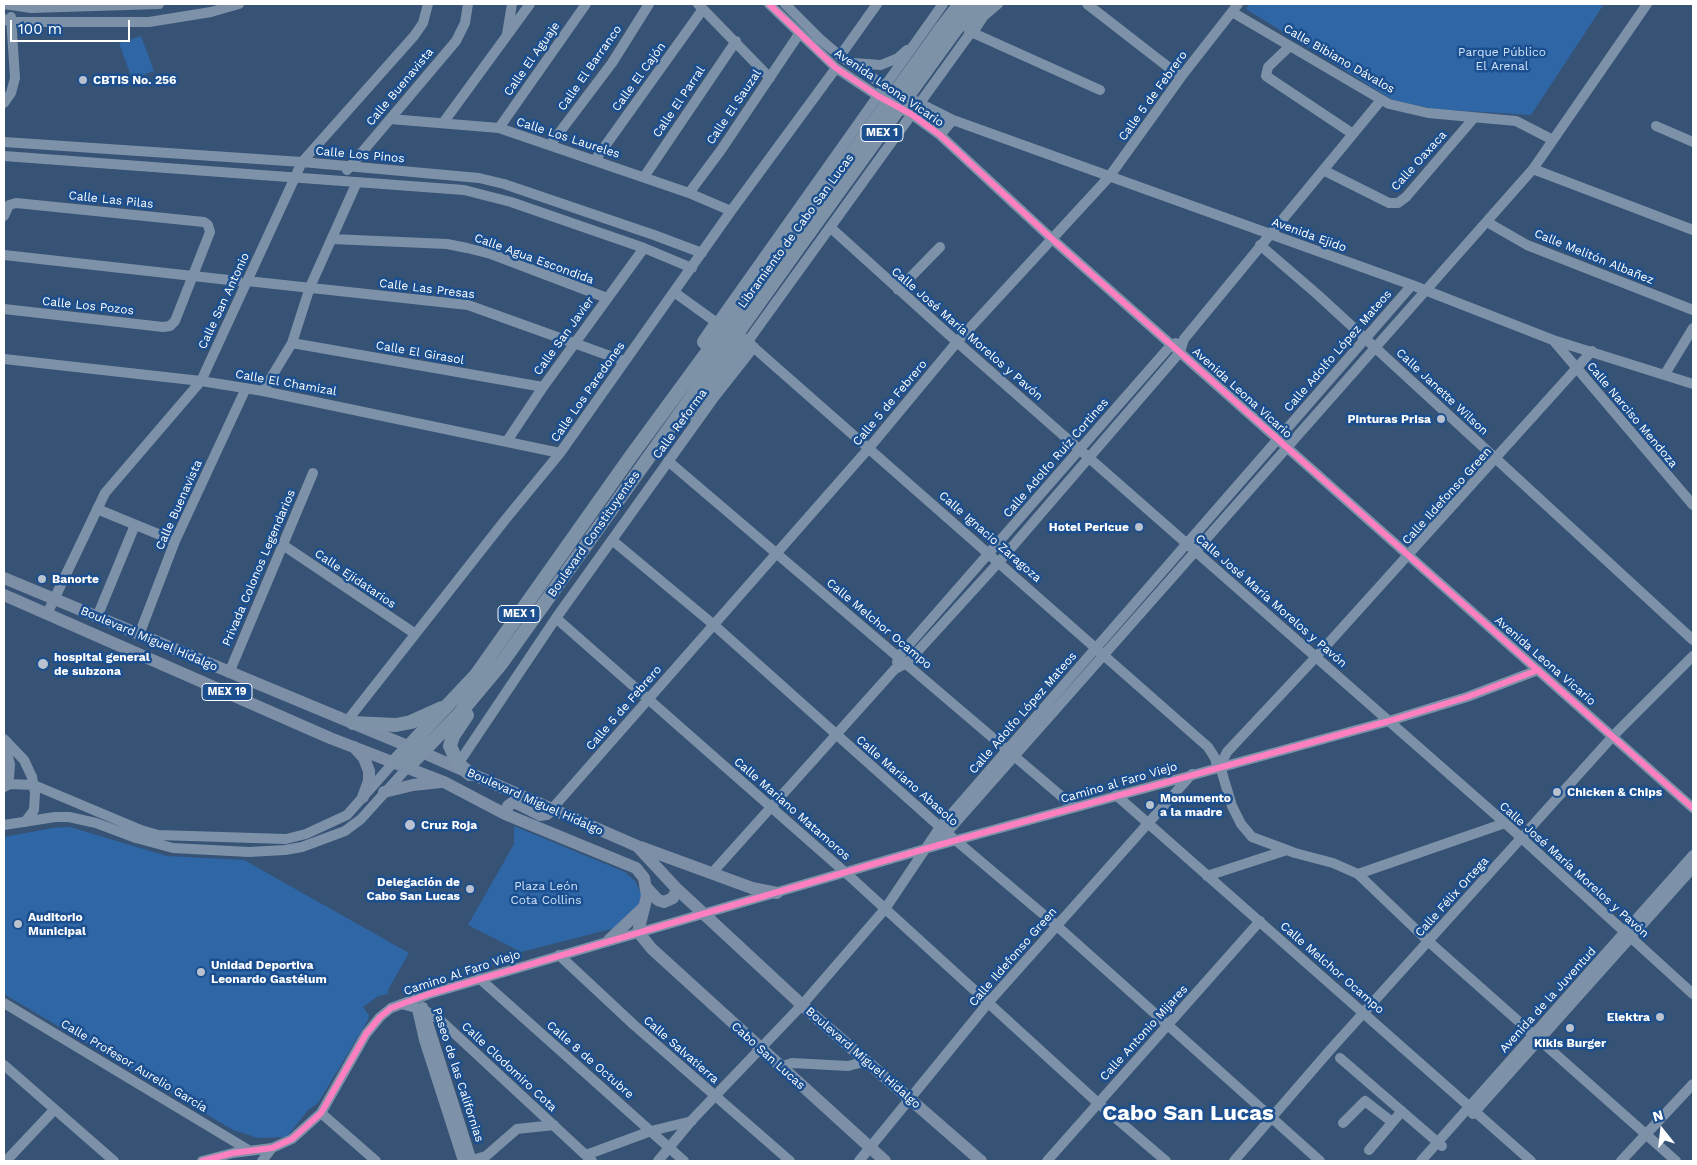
<!DOCTYPE html>
<html>
<head>
<meta charset="utf-8">
<style>
	body { margin:0 }
	#map { position:relative; width:1697px; height:1165px; overflow:hidden; background:#365274; font-family:"Work Sans",sans-serif }
	canvas { display:block }
	.frame { position:absolute; inset:0; border:5px solid #fff; pointer-events:none }
	.north { position:absolute; left:1637px; top:1105px; width:50px; height:50px; -webkit-text-stroke:4px #1b4f8f; paint-order:stroke; rotate:344deg; font-size:14px; font-weight:700; line-height:20px; text-align:center; color:#fff }
	.north::after { content:''; display:block; margin:auto; width:18px; height:22px; background:#fff; clip-path:polygon(50% 0,100% 100%,50% 72%,0 100%) }
	.scale { position:absolute; left:10px; top:20px; width:120px; height:22px; box-sizing:border-box; border:2px solid #fff; border-top:0; padding-left:6px; font-size:15px; line-height:18px; white-space:nowrap; color:#fff; -webkit-text-stroke:4px #1b4f8f; paint-order:stroke }
</style>
</head>
<body>
<div id="map">
<canvas width="1697" height="1165"></canvas>
<div class="frame"></div>
<div class="north">N</div>
<div class="scale">100 m</div>
</div>
<script>
const ctx = document.querySelector('canvas').getContext('2d');
ctx.lineJoin = 'round';
function fill(path, color) { ctx.fillStyle = color; ctx.fill(path, 'evenodd'); }
const shape = rows => new Path2D(rows.map(r => 'M' + r).join(''));
function stroke(path, color, width, dash) { ctx.strokeStyle = color; ctx.lineWidth = width; ctx.lineCap = dash ? 'butt' : 'round'; ctx.setLineDash(dash || []); ctx.stroke(path); }
function label(font, color, halo, rows, align = 'center') {
  ctx.font = font + ' "Work Sans",sans-serif'; ctx.lineWidth = 5; ctx.setLineDash([]); ctx.textBaseline = 'middle'; ctx.strokeStyle = halo; ctx.fillStyle = color; for (const [text, x, y, turn = 0] of rows) {
    ctx.save(); ctx.translate(x, y); ctx.rotate((+turn || 0) * Math.PI / 180); ctx.textAlign = isNaN(turn) ? turn : align; if (halo) ctx.strokeText(text, 0, 0); ctx.fillText(text, 0, 0); ctx.restore();
  }
}
fill(shape([
	[1249,4,1604,4,1531,115,1434,109,1393,100,1246,9],
	[141,36,154,71,132,79,119,43],
	[514,826,625,872,635,881,643,897,639,911,619,927,521,952,468,925,514,844],
	[70,827,167,856,244,860,409,953,388,990,388,994,378,996,363,1007,369,1015,368,1020,318,1103,308,1110,287,1137,258,1138,233,1130,4,994,4,837,53,828]
]), '#2f66a5');
stroke(shape([
	[4,4,31,8,159,4],
	[698,4,770,78],
	[769,4,836,68,878,96,911,114,940,135,1051,238,1693,808],
	[785,4,820,39,840,56,885,86,953,120,1412,285,1553,340,1693,384],
	[1087,4,1181,77],
	[1232,12,1389,104,1428,113,1516,121,1553,140],
	[985,15,998,4],
	[4,19,11,22,149,22,211,12,239,4],
	[971,32,1100,90],
	[507,34,512,4],
	[1290,46,1268,67,1266,76,1353,134],
	[840,56,877,4],
	[853,63,881,65,898,58,907,50],
	[4,103,11,93,15,78,11,17],
	[390,119,499,128,689,193,731,211],
	[443,123,530,4],
	[1656,126,1693,142],
	[499,128,586,4],
	[940,135,953,120],
	[4,142,302,162,479,178,504,184,654,235,702,253],
	[550,145,612,63,649,4],
	[4,156,464,190,511,202,644,248,692,268],
	[595,160,703,9],
	[1533,169,1693,230],
	[347,170,456,41,465,23,468,4],
	[1323,170,1389,203,1398,203,1406,197,1473,119],
	[644,177,736,41],
	[689,193,721,150,799,34],
	[4,216,9,205,16,203,204,222,208,225,210,232,175,321,170,326,163,327,4,309],
	[1487,222,1527,245,1693,310],
	[831,228,957,342,1505,823,1693,994],
	[332,239,447,244,467,248,491,254,607,298],
	[1260,245,1318,295,1693,640],
	[4,255,238,281],
	[247,281,468,305,624,361],
	[898,290,940,247],
	[674,292,717,323,943,4],
	[743,338,1208,747,1215,758,1217,767],
	[1553,340,1693,505],
	[748,341,974,28],
	[292,343,543,387],
	[1592,351,1315,658,1227,752,1220,766,1232,806,1241,824,1252,837,1295,853,1333,863,1358,874,1428,941,1676,1161],
	[4,359,201,381,263,391,560,453],
	[1665,374,1693,328],
	[263,391,292,343,310,287,357,182],
	[507,441,543,387,644,248],
	[668,461,1074,807],
	[97,509,175,541],
	[612,540,714,625,940,827,1057,926,1320,1161],
	[283,545,414,633],
	[47,614,105,493,201,381,302,162,414,36,423,23,428,4],
	[97,617,135,525],
	[556,618,846,873,1098,1103,1166,1161],
	[139,635,175,541,246,388],
	[897,662,899,656,989,553,1171,345,1176,343],
	[229,673,313,473],
	[347,721,505,520,560,453,731,211,836,68],
	[4,739,24,760,32,777,35,793,34,810,25,822],
	[4,744,10,764,9,777,4,787],
	[458,764,556,618,713,399,754,347],
	[4,787,10,784,34,785,141,830,158,835,286,839,306,834,347,815,394,762],
	[1116,795,1531,1161],
	[551,810,869,448,957,342,1109,177,1181,77,1238,4],
	[4,825,55,817,69,817,96,823,136,838,173,848,249,852,285,850,302,847,345,831,361,819,408,767],
	[935,846,1533,169,1647,4],
	[712,873,895,669,907,663,999,562,1180,352,1184,339,1381,100],
	[1358,874,1505,823],
	[1207,876,1287,850],
	[559,955,634,1025,790,1161],
	[479,978,684,1161],
	[4,1003,250,1151],
	[401,1004,424,1010,439,1019,592,1161],
	[423,1007,472,1161],
	[417,1009,424,1040,463,1161],
	[1340,1058,1442,1146],
	[4,1065,114,1161],
	[780,1067,792,1063,848,1066,867,1061],
	[321,1113,376,1161],
	[1473,1114,1693,868],
	[1343,1123,1365,1101,1392,1122],
	[1369,1150,1402,1111],
	[586,1155,651,1131,692,1121],
	[6,1161,54,1110],
	[202,1161,233,1153,272,1148,292,1139,321,1113,366,1034,380,1017,391,1008,429,994,935,846,1389,721,1467,697,1538,670],
	[262,1161,272,1148],
	[469,1161,486,1156,517,1129,554,1125],
	[658,1161,692,1120,802,1005,885,909,940,827,1412,285],
	[859,1161,988,1003,1192,774],
	[1047,1161,1260,921],
	[1234,1161,1330,1050,1614,735,1693,656],
	[1421,1161,1693,855],
	[1621,1161,1693,1084]
]), '#7d92a8', 10);
stroke(shape([
	[4,578,410,747,637,846,677,889,802,1005,981,1161],
	[4,595,330,738,444,782,505,814,636,868,644,878,647,896,638,932,652,949,885,1161],
	[354,747,364,758,369,771,369,781,363,797],
	[384,792,413,785,441,782],
	[505,814,508,806,512,803,516,803,540,815,547,814,551,810],
	[640,847,752,888,777,893],
	[646,887,658,900,664,902,673,898,677,889],
	[609,940,643,908]
]), '#7d8ea7', 12);
stroke(shape([
	[940,30,960,4],
	[954,32,976,4],
	[971,32,989,4],
	[704,342,717,323],
	[689,414,748,341],
	[467,715,453,736,450,746,458,764,470,774],
	[353,723,396,725,411,722,442,708],
	[394,762,476,675,631,456,799,227],
	[408,767,460,713,501,664,809,233]
]), '#7e92a7', 14);
stroke(shape([
	[799,227,940,30],
	[809,233,954,32]
]), '#7e92a7', 14);
stroke(shape([
	[769,4,836,68,878,96,911,114,940,135,1051,238,1693,808],
	[202,1161,233,1153,272,1148,292,1139,321,1113,366,1034,380,1017,391,1008,429,994,935,846,1389,721,1467,697,1538,670]
]), '#ff80c0', 6);
for (const [x, y, r, color] of [
	[83,80,5,"#b9c2ce"],
	[1441,419,5,"#b9c2ce"],
	[1139,527,5,"#b9c2ce"],
	[42,579,5,"#b9c2ce"],
	[43,664,6,"#b9c2ce"],
	[1557,792,5,"#b9c2ce"],
	[1150,805,5,"#b9c2ce"],
	[410,825,6,"#b9c2ce"],
	[470,889,5,"#b9c2ce"],
	[18,924,5,"#b9c2ce"],
	[201,972,5,"#b9c2ce"],
	[1660,1017,5,"#b9c2ce"],
	[1570,1028,5,"#b9c2ce"]
]) { const dot = new Path2D(); dot.arc(x, y, r, 0, 2 * Math.PI); ctx.fillStyle = color; ctx.fill(dot); stroke(dot, '#1b4f8f', 2); }
for (const [x, y, w] of [
	[882,133,42],
	[519,614,42],
	[227,692,50]
]) { const box = new Path2D(); box.roundRect(x - w / 2, y - 8.5, w, 17, 4); ctx.fillStyle = '#1b4f8f'; ctx.fill(box); stroke(box, '#fff', 1); }
label('bold 11px', '#fff', null, [
	["MEX 1",882,133],
	["MEX 1",519,614],
	["MEX 19",227,692]
]);
label('12px', '#cfe3fa', '#1b4f8f', [
	["Parque Público",1502,52],
	["El Arenal",1502,66],
	["Plaza León",546,886],
	["Cota Collins",546,900]
]);
label('12px', '#fff', '#1b4f8f', [
	["Calle El Aguaje",532,59,-55],
	["Calle Bibiano Dávalos",1339,59,30],
	["Calle El Barranco",590,68,-55],
	["Calle El Cajón",639,77,-54],
	["Calle Buenavista",400,87,-50],
	["Avenida Leona Vicario",889,88,34],
	["Calle 5 de Febrero",1153,96,-54],
	["Calle El Parral",679,102,-56],
	["Calle El Sauzal",734,107,-56],
	["Calle Los Laureles",568,138,18],
	["Calle Los Pinos",360,155,5],
	["Calle Oaxaca",1419,161,-48],
	["Calle Las Pilas",111,200,6],
	["Libramiento de Cabo San Lucas",796,231,-54],
	["Avenida Ejido",1309,235,20],
	["Calle Melitón Albañez",1594,257,22],
	["Calle Agua Escondida",534,259,20],
	["Calle Las Presas",427,289,7],
	["Calle San Antonio",224,301,-65],
	["Calle Los Pozos",88,306,6],
	["Calle José María Morelos y Pavón",967,334,41],
	["Calle San Javier",564,336,-54],
	["Calle Adolfo López Mateos",1338,351,-49],
	["Calle El Girasol",420,353,10],
	["Calle El Chamizal",286,383,10],
	["Calle Los Paredones",588,392,-55],
	["Calle Janette Wilson",1442,392,43],
	["Avenida Leona Vicario",1242,393,42],
	["Calle 5 de Febrero",890,403,-50],
	["Calle Narciso Mendoza",1632,415,50],
	["Calle Reforma",680,424,-54],
	["Calle Adolfo Ruíz Cortines",1056,458,-49],
	["Calle Ildefonso Green",1447,496,-48],
	["Calle Buenavista",179,505,-66],
	["Boulevard Constituyentes",594,534,-55],
	["Calle Ignacio Zaragoza",990,537,41],
	["Privada Colonos Legendarios",259,568,-67],
	["Calle Ejidatarios",355,579,34],
	["Calle José María Morelos y Pavón",1271,601,41],
	["Calle Melchor Ocampo",879,624,40],
	["Boulevard Miguel Hidalgo",149,639,23],
	["Avenida Leona Vicario",1545,661,41],
	["Calle 5 de Febrero",624,708,-49],
	["Calle Adolfo López Mateos",1023,713,-49],
	["Calle Mariano Abasolo",907,781,41],
	["Camino al Faro Viejo",1119,783,-16],
	["Boulevard Miguel Hidalgo",535,802,24],
	["Calle Mariano Matamoros",792,809,41],
	["Calle José María Morelos y Pavón",1574,870,42],
	["Calle Félix Ortega",1452,897,-48],
	["Calle Ildefonso Green",1013,957,-49],
	["Calle Melchor Ocampo",1332,968,41],
	["Camino Al Faro Viejo",462,973,-18],
	["Avenida de la Juventud",1548,1000,-48],
	["Calle Antonio Mijares",1144,1033,-48],
	["Calle Salvatierra",681,1050,41],
	["Cabo San Lucas",768,1056,42],
	["Boulevard Miguel Hidalgo",863,1058,41],
	["Calle 8 de Octubre",590,1060,41],
	["Calle Profesor Aurelio García",134,1066,31],
	["Calle Clodomiro Cota",509,1067,43],
	["Paseo de las Californias",458,1075,72]
]);
label('bold 12px', '#fff', '#1b4f8f', [
	["CBTIS No. 256",93,80],
	["Pinturas Prisa",1431,419,"right"],
	["Hotel Pericue",1129,527,"right"],
	["Banorte",52,579],
	["hospital general",54,657],
	["de subzona",54,671],
	["Chicken & Chips",1567,792],
	["Monumento",1160,798],
	["a la madre",1160,812],
	["Cruz Roja",421,825],
	["Delegación de",460,882,"right"],
	["Cabo San Lucas",460,896,"right"],
	["Auditorio",28,917],
	["Municipal",28,931],
	["Unidad Deportiva",211,965],
	["Leonardo Gastélum",211,979],
	["Elektra",1650,1017,"right"],
	["Kikis Burger",1570,1043,"center"]
], 'left');
label('bold 22px', '#fff', '#1b4f8f', [
	["Cabo San Lucas",1188,1114]
]);
</script>
</body>
</html>
